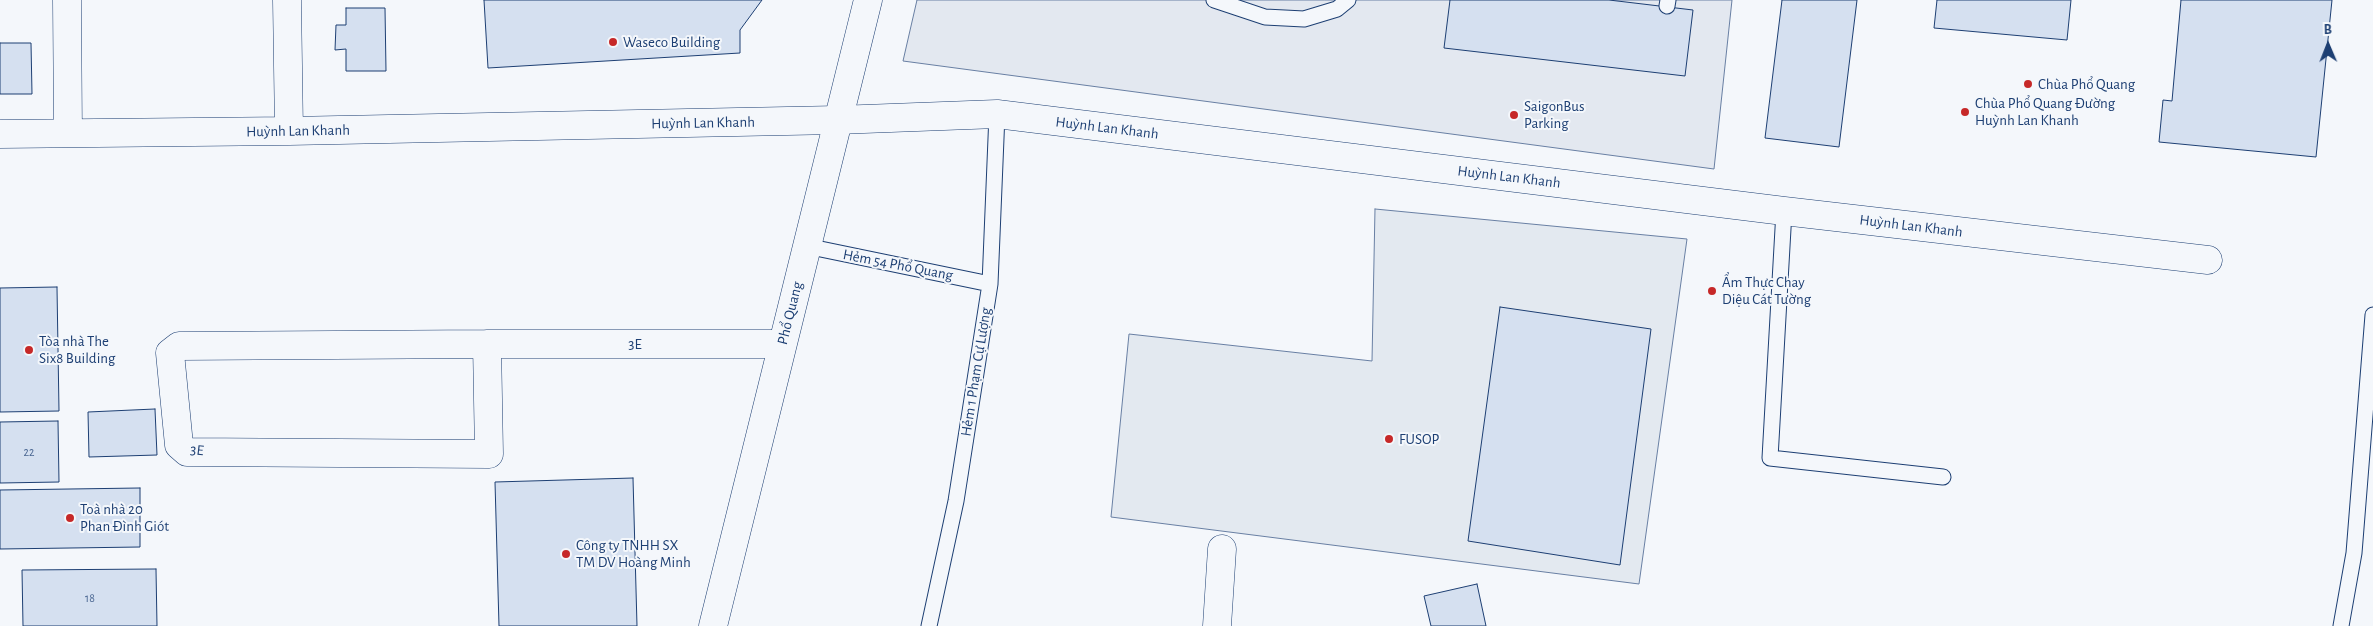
<!DOCTYPE html>
<html>
<head>
<meta charset="utf-8">
<style>
	body { margin:0 }
	#map { position:relative; width:2373px; height:626px; overflow:hidden; background:#f4f7fb; font-family:"Alegreya Sans",sans-serif }
	canvas { display:block }
	.north { position:absolute; left:2303px; top:20px; width:50px; height:50px; -webkit-text-stroke:4px #f4f7fb; paint-order:stroke; rotate:359deg; font-size:14px; font-weight:700; line-height:20px; text-align:center; color:#1d3f73 }
	.north::after { content:''; display:block; margin:auto; width:18px; height:22px; background:#1d3f73; clip-path:polygon(50% 0,100% 100%,50% 72%,0 100%) }
</style>
</head>
<body>
<div id="map">
<canvas width="2373" height="626"></canvas>
<div class="north">B</div>
</div>
<script>
const ctx = document.querySelector('canvas').getContext('2d');
ctx.lineJoin = 'round';
function fill(path, color) { ctx.fillStyle = color; ctx.fill(path, 'evenodd'); }
const shape = rows => new Path2D(rows.map(r => 'M' + r).join(''));
function stroke(path, color, width, dash) { ctx.strokeStyle = color; ctx.lineWidth = width; ctx.lineCap = dash ? 'butt' : 'round'; ctx.setLineDash(dash || []); ctx.stroke(path); }
function label(font, color, halo, rows, align = 'center') {
  ctx.font = font + ' "Alegreya Sans",sans-serif'; ctx.lineWidth = 4; ctx.setLineDash([]); ctx.textBaseline = 'middle'; ctx.strokeStyle = halo; ctx.fillStyle = color; for (const [text, x, y, turn = 0] of rows) {
    ctx.save(); ctx.translate(x, y); ctx.rotate((+turn || 0) * Math.PI / 180); ctx.textAlign = isNaN(turn) ? turn : align; if (halo) ctx.strokeText(text, 0, 0); ctx.fillText(text, 0, 0); ctx.restore();
  }
}
const green = shape([
	[1375,209,1687,239,1639,584,1111,517,1129,334,1372,361,1375,209]
]);
fill(green, '#e3e9f0');
stroke(green, '#687fa3', 1);
const parking = shape([
	[917,0,1732,0,1714,169,903,61,917,0]
]);
fill(parking, '#e3e8f0');
stroke(parking, '#687fa3', 1);
const building = shape([
	[484,0,762,0,740,30,740,53,488,68,484,0],
	[1450,0,1609,0,1693,10,1685,76,1444,48,1450,0],
	[1782,0,1857,0,1839,147,1765,138,1782,0],
	[1937,0,2071,0,2067,40,1934,28,1937,0],
	[2181,0,2332,0,2316,157,2159,142,2163,100,2172,101,2181,0],
	[346,8,385,8,386,71,346,71,346,49,335,50,336,25,346,25,346,8],
	[0,43,31,43,32,94,0,94,0,43],
	[57,287,59,411,0,412,0,288,57,287],
	[1500,307,1651,329,1620,565,1468,541,1500,307],
	[155,409,157,455,89,457,88,412,155,409],
	[58,421,59,482,0,483,0,422,58,421],
	[633,478,637,626,499,626,495,482,633,478],
	[140,488,140,547,0,549,0,490,140,488],
	[156,569,157,626,23,626,22,570,156,569],
	[1477,584,1486,626,1431,626,1424,596,1477,584]
]);
fill(building, '#d5e0f0');
stroke(building, '#1d3f73', 1);
const service = shape([
	[1214,0,1265,17,1304,19,1337,9,1348,0],
	[1667,6,1668,0],
	[1784,211,1770,458,1943,477],
	[806,246,990,284],
	[929,626,956,501,990,284,997,114],
	[2341,626,2354,553,2373,315]
]);
const minor = shape([
	[67,0,68,133],
	[287,0,289,131],
	[0,134,289,131,837,120,997,114,1784,211,2208,260],
	[487,344,489,454,187,452,179,445,170,353,179,346,487,344,782,344],
	[1217,626,1222,549]
]);
const secondary = shape([
	[713,626,868,0]
]);
stroke(service, '#1d3f73', 17);
stroke(minor, '#1d3f73', 29);
stroke(secondary, '#1d3f73', 29);
stroke(service, '#f4f7fb', 15);
stroke(minor, '#f4f7fb', 28);
stroke(secondary, '#f4f7fb', 28);
for (const [x, y, r, color] of [
	[613,42,5,"#c62828"],
	[2028,84,5,"#c62828"],
	[1965,112,5,"#c62828"],
	[1514,115,5,"#c62828"],
	[1712,291,5,"#c62828"],
	[29,350,5,"#c62828"],
	[1389,439,5,"#c62828"],
	[70,518,5,"#c62828"],
	[566,554,5,"#c62828"]
]) { const dot = new Path2D(); dot.arc(x, y, r, 0, 2 * Math.PI); ctx.fillStyle = color; ctx.fill(dot); stroke(dot, '#f4f7fb', 2); }
label('12px', '#4b6792', null, [
	["22",29,452],
	["18",90,598]
]);
label('15px', '#1d3f73', '#f4f7fb', [
	["Waseco Building",623,42],
	["Chùa Phổ Quang",2038,84],
	["Chùa Phổ Quang Đường",1975,103],
	["Huỳnh Lan Khanh",1975,120],
	["SaigonBus",1524,106],
	["Parking",1524,123],
	["Ẩm Thực Chay",1722,282],
	["Diệu Cát Tường",1722,299],
	["Tòa nhà The",39,341],
	["Six8 Building",39,358],
	["FUSOP",1399,439],
	["Toà nhà 20",80,509],
	["Phan Đình Giót",80,526],
	["Công ty TNHH SX",576,545],
	["TM DV Hoàng Minh",576,562]
], 'left');
label('15px', '#1d3f73', '#f4f7fb', [
	["Huỳnh Lan Khanh",703,123,-1],
	["Huỳnh Lan Khanh",1107,128,7],
	["Huỳnh Lan Khanh",298,131,-1],
	["Huỳnh Lan Khanh",1509,177,7],
	["Huỳnh Lan Khanh",1911,226,7],
	["Hẻm 54 Phổ Quang",898,265,11],
	["Phổ Quang",790,313,-76],
	["3E",635,344],
	["Hẻm 1 Phạm Cự Lượng",976,372,-81],
	["3E",197,450,7]
]);
</script>
</body>
</html>
